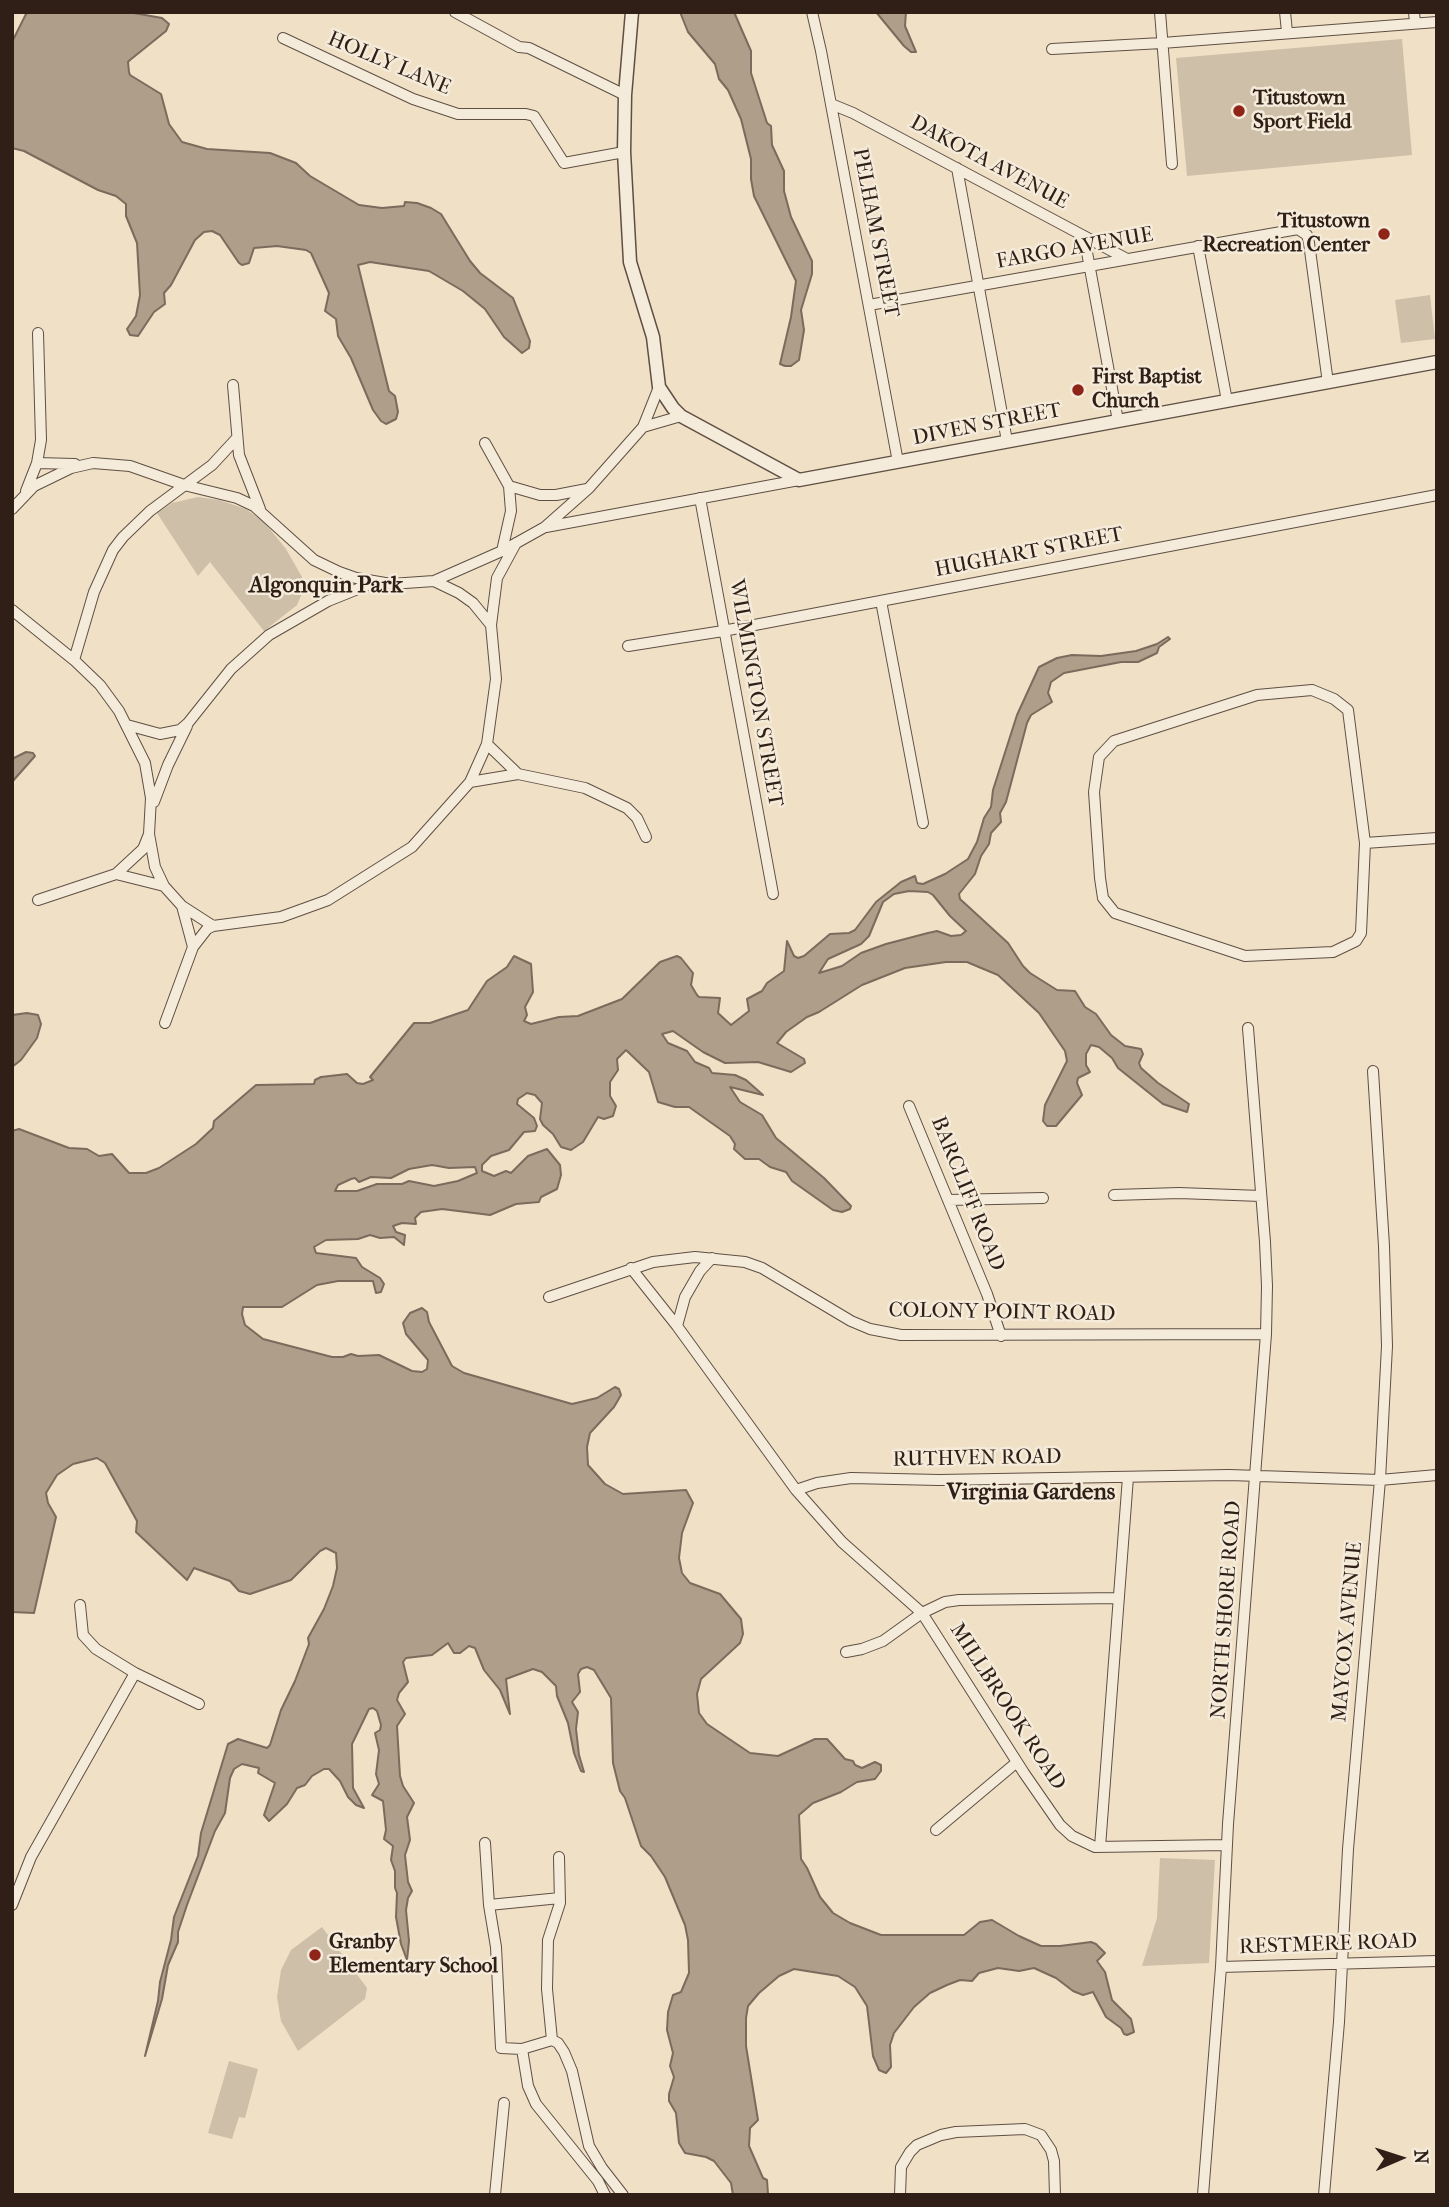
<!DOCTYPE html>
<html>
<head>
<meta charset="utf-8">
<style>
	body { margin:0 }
	#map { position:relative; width:1449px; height:2207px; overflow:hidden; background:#efe0c6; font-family:"IM FELL French Canon",serif }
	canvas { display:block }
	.frame { position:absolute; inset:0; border:14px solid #2f1f17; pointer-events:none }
	.north { position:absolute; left:1365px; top:2123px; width:70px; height:70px; -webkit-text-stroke:5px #f5ebda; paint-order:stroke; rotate:87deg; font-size:19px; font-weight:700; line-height:28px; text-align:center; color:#2f1f17 }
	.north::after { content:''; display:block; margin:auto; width:24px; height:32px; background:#2f1f17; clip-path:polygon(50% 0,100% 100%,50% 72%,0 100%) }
</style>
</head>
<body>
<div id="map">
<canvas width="1449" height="2207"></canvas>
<div class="frame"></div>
<div class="north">N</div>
</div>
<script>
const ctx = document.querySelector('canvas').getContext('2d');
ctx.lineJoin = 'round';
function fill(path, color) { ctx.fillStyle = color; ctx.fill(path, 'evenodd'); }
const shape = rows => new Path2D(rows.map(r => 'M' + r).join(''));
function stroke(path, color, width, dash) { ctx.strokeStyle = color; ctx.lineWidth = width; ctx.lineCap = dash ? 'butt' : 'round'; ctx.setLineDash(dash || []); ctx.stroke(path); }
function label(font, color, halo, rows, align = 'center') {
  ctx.font = font + ' "IM FELL French Canon",serif'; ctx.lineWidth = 5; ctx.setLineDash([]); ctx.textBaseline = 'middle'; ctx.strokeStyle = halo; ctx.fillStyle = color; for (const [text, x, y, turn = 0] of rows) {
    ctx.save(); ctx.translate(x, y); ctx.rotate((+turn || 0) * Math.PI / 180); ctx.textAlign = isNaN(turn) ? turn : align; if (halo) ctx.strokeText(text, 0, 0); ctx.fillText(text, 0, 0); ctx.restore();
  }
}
fill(shape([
	[1402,39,1412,155,1187,176,1176,58],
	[1430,295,1435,339,1401,343,1395,300],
	[198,497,219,500,246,509,265,523,286,549,302,577,303,591,297,605,264,631,210,562,198,576,157,513,172,503],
	[1160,1858,1215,1860,1209,1963,1142,1966,1157,1918],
	[322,1927,367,1988,365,1999,298,2051,281,2021,277,1997,281,1970,291,1950],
	[229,2061,258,2069,245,2118,239,2117,232,2139,208,2133]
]), '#cebfa8');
const water = shape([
	[27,12,128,12,162,18,169,24,166,31,130,60,128,62,129,72,130,75,161,94,169,124,182,142,207,149,270,153,296,163,310,176,359,205,382,208,404,206,405,202,417,203,431,208,441,214,470,261,480,273,513,298,530,341,529,348,522,353,504,337,485,309,463,291,429,271,370,262,358,265,389,391,395,396,398,412,396,419,386,424,381,421,373,410,351,358,338,336,336,319,325,311,329,293,311,253,306,250,277,246,254,248,249,263,242,265,239,263,220,235,212,231,204,232,195,240,171,285,164,293,165,304,154,312,138,336,130,335,127,329,136,316,140,295,137,243,126,216,126,204,116,196,98,190,24,151,12,148,12,42,27,12],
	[680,12,734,12,751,51,751,73,767,123,771,126,772,145,784,171,784,191,791,217,812,261,812,274,801,310,804,330,799,360,791,366,785,366,780,364,791,317,796,281,754,196,751,179,751,159,741,119,728,90,719,79,715,64,688,32,680,12],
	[876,12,906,12,905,26,916,52,911,52,904,46,876,12],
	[1168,637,1170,639,1159,647,1157,653,1138,662,1121,662,1064,673,1051,682,1048,693,1052,702,1031,715,1027,723,1006,802,1000,813,1001,822,991,833,989,844,981,856,975,874,959,894,960,899,1008,943,1023,966,1030,973,1057,990,1075,991,1085,1007,1096,1014,1111,1035,1125,1046,1141,1049,1143,1054,1139,1063,1141,1068,1158,1083,1189,1104,1187,1112,1163,1104,1118,1068,1112,1058,1099,1047,1091,1045,1086,1054,1086,1065,1090,1072,1078,1078,1077,1083,1082,1095,1056,1126,1047,1126,1043,1121,1045,1105,1067,1061,1065,1051,1039,1013,998,975,974,965,967,962,946,962,905,968,862,985,819,1012,807,1017,786,1032,777,1043,804,1059,805,1063,791,1072,758,1062,725,1063,703,1052,673,1031,662,1034,668,1043,687,1051,695,1062,709,1068,712,1073,735,1075,746,1080,763,1095,730,1087,740,1102,762,1115,776,1138,824,1178,851,1206,850,1209,842,1212,833,1210,792,1181,786,1172,770,1167,759,1159,745,1159,734,1149,735,1144,730,1136,689,1107,675,1107,658,1102,649,1072,626,1050,617,1059,618,1070,610,1082,610,1096,616,1106,613,1116,604,1119,598,1117,583,1142,571,1150,561,1147,553,1134,543,1125,540,1119,542,1103,535,1095,527,1093,518,1099,517,1104,534,1118,537,1126,535,1131,524,1132,509,1150,491,1156,482,1165,482,1171,494,1176,506,1171,511,1173,528,1156,547,1149,560,1165,561,1175,557,1189,541,1197,539,1202,516,1204,490,1215,442,1209,421,1212,415,1218,416,1224,402,1223,393,1226,396,1232,405,1235,404,1245,394,1237,380,1238,370,1235,358,1239,326,1240,314,1247,316,1253,356,1258,362,1267,380,1278,384,1284,381,1292,376,1293,373,1281,338,1281,317,1285,282,1307,243,1307,242,1314,245,1325,263,1339,332,1357,343,1357,351,1354,358,1356,379,1355,412,1371,422,1372,427,1369,428,1360,406,1334,403,1323,410,1313,422,1308,427,1312,429,1322,452,1366,464,1373,572,1404,597,1398,615,1387,619,1389,621,1395,614,1407,590,1433,587,1447,588,1465,605,1484,623,1494,686,1490,693,1503,682,1533,679,1558,682,1573,690,1583,720,1594,741,1619,743,1634,740,1643,701,1679,697,1694,699,1713,707,1724,750,1753,778,1756,815,1739,827,1739,845,1759,853,1761,855,1765,862,1768,875,1762,881,1765,881,1771,875,1779,857,1782,841,1792,813,1803,799,1815,801,1859,807,1868,820,1897,833,1913,850,1923,881,1935,964,1935,980,1922,992,1920,1019,1936,1041,1946,1060,1946,1091,1942,1096,1944,1105,1953,1097,1961,1105,1972,1112,2000,1131,2019,1134,2032,1127,2035,1124,2034,1121,2028,1106,2017,1093,1992,1083,1995,1073,1991,1056,1978,1034,1968,1019,1971,998,1968,979,1973,972,1981,960,1980,947,1985,930,1993,914,2007,894,2033,890,2045,891,2067,886,2073,879,2070,873,2056,867,2006,855,1987,838,1976,794,1969,779,1976,759,1993,748,2006,746,2018,746,2046,758,2120,750,2128,749,2146,763,2178,767,2180,768,2194,733,2195,731,2183,714,2161,706,2157,685,2153,679,2143,676,2113,669,2101,669,2094,674,2077,670,2066,673,2053,667,2030,668,2012,673,1995,681,1992,689,1973,688,1940,685,1925,665,1877,651,1856,641,1846,625,1798,620,1791,613,1763,611,1698,594,1670,587,1667,581,1669,578,1674,580,1692,572,1702,578,1712,576,1729,579,1755,584,1772,581,1771,574,1753,568,1723,557,1696,556,1686,542,1672,533,1669,506,1679,510,1714,500,1690,484,1670,475,1648,469,1646,460,1653,454,1653,448,1643,432,1655,406,1658,403,1662,408,1682,399,1693,397,1700,405,1714,397,1726,400,1776,403,1786,414,1803,407,1817,410,1840,405,1855,408,1882,412,1891,408,1898,406,1910,409,1941,407,1960,401,1944,396,1917,397,1893,395,1888,395,1871,391,1860,393,1846,384,1839,386,1830,383,1801,372,1795,379,1784,376,1774,379,1750,375,1733,380,1730,381,1725,377,1711,373,1708,369,1709,352,1744,353,1788,364,1808,356,1805,348,1797,340,1781,329,1769,324,1769,312,1776,305,1785,297,1788,287,1804,269,1821,264,1815,275,1783,258,1773,259,1768,242,1764,234,1769,230,1778,225,1813,215,1831,187,1905,178,1932,178,1942,168,1965,162,1999,145,2056,158,2001,160,1982,171,1940,174,1917,198,1856,201,1833,228,1744,238,1739,267,1748,270,1745,281,1710,295,1681,309,1644,308,1638,324,1609,333,1586,337,1568,336,1553,326,1548,320,1551,291,1580,250,1594,239,1591,230,1581,194,1568,187,1580,136,1532,137,1521,105,1463,97,1458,73,1464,57,1475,46,1493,48,1503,56,1517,34,1613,12,1612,12,1131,19,1129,69,1148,87,1149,99,1156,112,1154,129,1173,146,1173,159,1168,196,1144,213,1128,214,1121,256,1085,314,1084,315,1080,321,1077,347,1074,357,1083,363,1084,373,1080,370,1077,414,1023,430,1023,468,1010,487,981,507,967,514,956,531,964,533,992,525,1007,527,1015,524,1021,531,1024,559,1017,578,1016,622,999,660,962,677,956,681,958,693,973,691,985,697,995,699,997,720,998,718,1013,731,1025,749,1011,747,999,762,991,767,983,784,971,787,941,794,956,798,958,804,956,830,934,849,933,855,930,876,902,901,882,915,876,917,883,923,884,945,874,968,859,977,842,984,818,991,807,993,790,1017,715,1039,667,1057,658,1072,655,1101,656,1136,651,1157,644,1168,637],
	[909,891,928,892,933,895,950,916,966,931,961,935,951,936,937,931,928,933,886,944,861,953,842,966,819,973,828,959,861,944,869,936,883,902,894,894,909,891],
	[432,1165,449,1168,475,1167,477,1173,458,1181,434,1186,409,1181,402,1184,377,1184,357,1191,335,1191,338,1185,351,1179,355,1178,359,1182,371,1177,391,1178,409,1169,432,1165],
	[26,752,33,753,35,756,12,782,12,759,26,752],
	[27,1013,38,1015,41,1024,37,1038,21,1060,12,1067,12,1015,27,1013]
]);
fill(water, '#ae9e8a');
stroke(water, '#7b6b5c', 2);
const minor = shape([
	[455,12,519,47,529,48,625,95],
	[812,12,821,51,898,462],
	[1160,12,1172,164],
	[1285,12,1287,32],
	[1414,12,1415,23],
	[283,38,413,99,458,114,526,114,534,116,564,163,624,152],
	[1052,49,1162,43,1437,22],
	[831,104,853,113,1127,259],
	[957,168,1007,441],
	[1084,236,1118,421],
	[1198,246,1227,401],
	[869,305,1298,229,1307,235,1309,243,1328,383],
	[233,385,239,455,260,509],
	[643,427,681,416],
	[485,443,509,486,511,511,502,551],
	[37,463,75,464],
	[509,486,540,495,556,495,587,489],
	[26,491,37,463,41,440,38,333],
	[700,498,773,894],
	[12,509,34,486,71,468,93,463,130,466,184,485,237,498,254,506,314,560,339,572,356,578,391,584,434,581,502,551,545,527,589,488,643,427,659,387],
	[546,527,799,480],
	[434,581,459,593,473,603,491,625],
	[881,601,923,823],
	[12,610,74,660,100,685,119,711,145,763,151,798,149,834,155,867,164,886,182,906,213,926,281,917,328,900,412,847,470,782,487,744,496,679,491,625,497,578,516,543],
	[628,646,723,631,1437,495],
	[74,660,94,592,113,550,123,537,150,511,212,465,236,439],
	[1312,690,1334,699,1348,710,1365,843,1361,933,1356,941,1333,952,1245,956,1115,913,1103,898,1100,878,1094,792,1099,757,1114,741,1257,695,1312,690],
	[127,725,160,734,180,730,188,723,231,669,269,635,328,601,375,582],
	[487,744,518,774,585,788,627,808,637,818,646,837],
	[470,782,518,774],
	[154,802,168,765,187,726],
	[1365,843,1437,838],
	[116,874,164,886],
	[38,900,116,874,143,849,149,834],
	[193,947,207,929,213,926],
	[165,1023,193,947,182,906],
	[909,1106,987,1294,1001,1336],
	[1114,1195,1179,1193,1261,1196],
	[948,1200,1043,1198],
	[631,1268,677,1326,796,1490,817,1483,851,1478,939,1480,1229,1475,1380,1480,1437,1475],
	[549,1297,653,1262,695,1257,745,1262,762,1268,851,1321,870,1329,901,1335,1266,1334],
	[677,1326,685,1297,700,1271,712,1258],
	[796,1490,842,1542,922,1613,1024,1773,1060,1825,1072,1836,1095,1847,1227,1845],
	[80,1605,83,1635,96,1649,135,1673,199,1704],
	[846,1652,862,1649,883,1641,922,1613,945,1602,959,1600,1119,1598],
	[936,1830,1017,1762],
	[485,1843,489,1905,496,1947,501,2048,522,2049,528,2086,536,2104,598,2181,605,2195],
	[1100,1847,1128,1477],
	[12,1905,31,1857,135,1673],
	[489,1905,560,1898],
	[1221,1967,1437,1961],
	[552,2040,558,2043,564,2052,572,2071,589,2146,602,2168,623,2195],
	[522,2049,552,2040,547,1989,548,1940,560,1903,559,1857],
	[495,2195,504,2103],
	[900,2195,901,2167,910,2152,917,2145,941,2135,956,2132,1025,2129,1041,2135,1051,2150,1054,2161,1055,2195],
	[1203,2195,1221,1967,1228,1824,1266,1334,1267,1286,1265,1242,1248,1028],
	[1324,2195,1339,2022,1348,1849,1380,1480,1387,1346,1384,1246,1373,1071]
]);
const tertiary = shape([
	[632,12,625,95,624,152,630,262,653,337,659,387,673,408,681,416,799,480,1437,362]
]);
stroke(minor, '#5f4f43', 12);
stroke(tertiary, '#5f4f43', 15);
stroke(minor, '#f5ebda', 10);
stroke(tertiary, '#f5ebda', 12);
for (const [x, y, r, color] of [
	[1239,111,7,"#8f2418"],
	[1384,234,7,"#8f2418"],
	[1078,390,7,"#8f2418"],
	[315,1955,7,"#8f2418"]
]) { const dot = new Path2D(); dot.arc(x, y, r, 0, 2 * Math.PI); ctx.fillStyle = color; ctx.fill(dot); stroke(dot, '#f5ebda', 2.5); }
label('21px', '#2f1f17', '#f5ebda', [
	["HOLLY LANE",389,64,23],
	["DAKOTA AVENUE",989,163,28],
	["PELHAM STREET",875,233,79],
	["FARGO AVENUE",1075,249,-10],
	["DIVEN STREET",987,425,-11],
	["HUGHART STREET",1029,553,-11],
	["WILMINGTON STREET",755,693,80],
	["BARCLIFF ROAD",967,1194,68],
	["COLONY POINT ROAD",1002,1313,1],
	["RUTHVEN ROAD",977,1459,-1],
	["NORTH SHORE ROAD",1227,1610,-86],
	["MAYCOX AVENUE",1348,1632,-85],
	["MILLBROOK ROAD",1007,1707,57],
	["RESTMERE ROAD",1328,1945,-2]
]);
label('bold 21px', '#2f1f17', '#f5ebda', [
	["Titustown",1253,99],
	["Sport Field",1253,123],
	["Titustown",1370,222,"right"],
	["Recreation Center",1370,246,"right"],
	["First Baptist",1092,378],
	["Church",1092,402],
	["Granby",329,1943],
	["Elementary School",329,1967]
], 'left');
label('bold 23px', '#2f1f17', '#f5ebda', [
	["Algonquin Park",326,586],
	["Virginia Gardens",1031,1493]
]);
</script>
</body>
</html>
